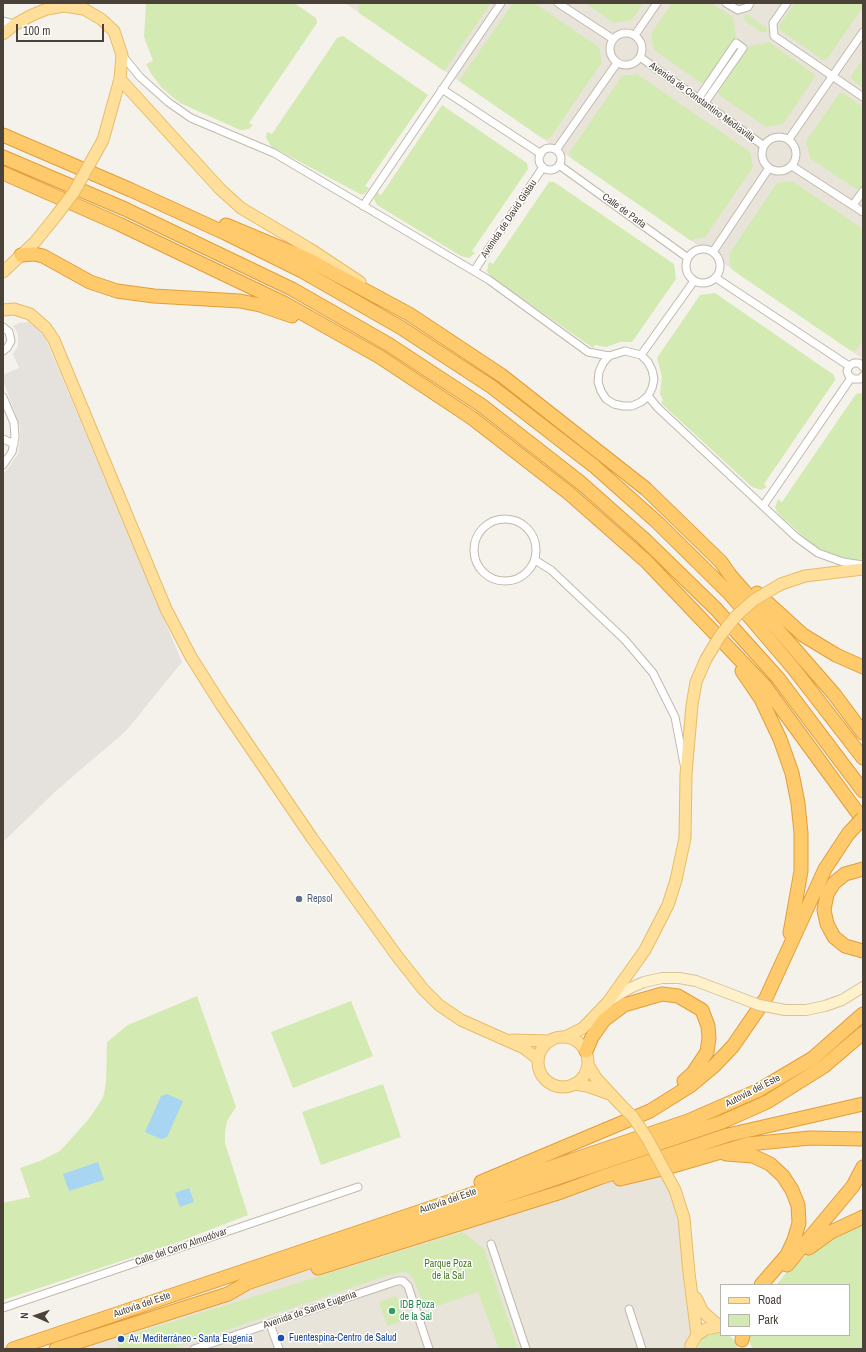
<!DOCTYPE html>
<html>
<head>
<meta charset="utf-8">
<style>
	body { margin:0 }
	#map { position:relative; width:866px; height:1352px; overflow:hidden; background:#f5f2eb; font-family:"Archivo Narrow",sans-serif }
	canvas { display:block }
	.frame { position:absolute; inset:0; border:4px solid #4a4238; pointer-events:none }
	.legend { position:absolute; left:720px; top:1284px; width:130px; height:52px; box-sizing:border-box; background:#fff; border:1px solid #b7b3af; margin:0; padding:5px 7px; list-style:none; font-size:12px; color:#4a4238 }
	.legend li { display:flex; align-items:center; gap:8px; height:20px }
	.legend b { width:20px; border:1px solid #b7b3af }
	.north { position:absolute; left:16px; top:1296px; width:40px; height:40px; -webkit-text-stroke:3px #fff; paint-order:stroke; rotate:272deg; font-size:11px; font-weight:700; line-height:16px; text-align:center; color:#4a4238 }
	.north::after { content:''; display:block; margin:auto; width:14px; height:18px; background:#4a4238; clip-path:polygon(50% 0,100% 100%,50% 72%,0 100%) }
	.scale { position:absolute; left:16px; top:24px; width:88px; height:18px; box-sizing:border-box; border:2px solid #4a4238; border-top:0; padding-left:5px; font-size:12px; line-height:14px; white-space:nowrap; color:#4a4238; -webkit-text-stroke:3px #fff; paint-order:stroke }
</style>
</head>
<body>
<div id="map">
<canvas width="866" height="1352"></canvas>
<div class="frame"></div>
<ul class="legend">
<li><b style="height:5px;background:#ffdf9a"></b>Road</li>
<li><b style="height:11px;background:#d3eab3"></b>Park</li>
</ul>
<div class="north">N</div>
<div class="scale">100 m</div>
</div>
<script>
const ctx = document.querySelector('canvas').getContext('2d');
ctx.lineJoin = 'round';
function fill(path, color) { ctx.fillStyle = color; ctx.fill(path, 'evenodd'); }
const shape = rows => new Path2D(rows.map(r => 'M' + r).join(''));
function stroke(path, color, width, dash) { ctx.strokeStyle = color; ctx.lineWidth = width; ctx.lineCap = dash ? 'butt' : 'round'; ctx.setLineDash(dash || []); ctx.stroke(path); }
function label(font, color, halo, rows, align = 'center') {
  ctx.font = font + ' "Archivo Narrow",sans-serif'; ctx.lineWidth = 3; ctx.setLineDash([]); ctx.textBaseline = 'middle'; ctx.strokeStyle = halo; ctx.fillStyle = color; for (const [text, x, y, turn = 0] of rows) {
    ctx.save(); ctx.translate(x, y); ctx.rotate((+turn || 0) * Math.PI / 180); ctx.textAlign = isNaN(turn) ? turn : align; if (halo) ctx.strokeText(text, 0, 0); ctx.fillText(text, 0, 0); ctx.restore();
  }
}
fill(shape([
	[345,3,863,3,863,359,459,81],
	[666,1168,681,1204,693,1301,691,1349,56,1349,228,1294,428,1235,602,1183]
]), '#e9e4d9');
fill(shape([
	[28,322,37,328,46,340,182,662,126,731,57,790,3,842,3,475,18,454,20,439,20,427,3,380,3,375,19,368,13,354,18,346,18,334,13,326,19,323]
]), '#e5e1dc');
fill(shape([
	[146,3,294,3,316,18,317,23,249,123,253,125,249,129,240,130,180,103,162,88,152,75,146,64,153,61,144,37],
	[361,3,491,3,444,71,359,13,358,7],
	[513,3,534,3,599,47,602,62,550,138,544,139,459,81],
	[585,3,643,3,632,20,614,23],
	[672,3,711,3,733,17,736,37,705,82,701,83,654,50,651,34],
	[795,3,863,3,863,7,827,59,823,60,780,30,779,26],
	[746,14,768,29,765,33,762,31,761,32,745,21,746,20,743,18],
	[343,36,428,95,365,186,369,188,365,193,362,195,274,148,270,145,266,137,267,132,272,134,337,38],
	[769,42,814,74,815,77,783,124,766,127,719,95,718,92,749,46],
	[863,59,863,88,852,80,851,76],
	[637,74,750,152,753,167,705,237,690,240,571,158,569,153,622,76],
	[843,93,863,107,863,185,860,189,856,189,810,158,806,141,839,94],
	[442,105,527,163,528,169,472,251,475,253,469,258,461,256,377,205,374,199,377,192,381,195],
	[792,181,863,229,863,340,856,350,851,351,731,269,729,254,777,183],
	[549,182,554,182,674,264,676,279,632,342,620,342,606,347,595,345,593,348,490,276,487,271,489,262,493,264],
	[715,293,834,375,835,380,764,484,767,487,761,490,752,487,661,403,663,400,660,394,662,377,657,358,700,295],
	[861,393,863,394,863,560,856,560,836,556,814,546,784,519,777,512,775,507,778,499,782,502,856,394],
	[197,996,236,1107,227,1121,225,1132,225,1143,248,1215,173,1244,3,1300,3,1203,30,1197,20,1168,40,1161,60,1151,88,1120,103,1098,106,1083,107,1042,128,1025],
	[351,1001,373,1056,293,1088,271,1032],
	[383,1084,401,1137,321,1165,302,1112],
	[863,1223,863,1349,752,1349,748,1335,849,1335,849,1285,776,1285,787,1272,808,1254,828,1241],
	[463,1232,484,1249,518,1349,499,1349,478,1292,426,1310,413,1278,408,1273,402,1272,393,1275,392,1274,170,1349,119,1349,116,1339],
	[396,1296,405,1320,387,1326,379,1302],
	[716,1332,721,1333,721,1335,730,1336,735,1341,738,1349,697,1349,703,1338]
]), '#d3eab3');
fill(shape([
	[167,1094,183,1101,167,1137,161,1139,145,1132,161,1096],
	[98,1162,104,1180,69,1191,63,1174],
	[189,1188,194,1202,180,1207,175,1193]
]), '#a7d5f2');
const minor = shape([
	[558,3,613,39],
	[726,3,738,10,748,7,750,3],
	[787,3,773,23,774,36,863,97],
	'610 49a16 16 0 1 1 32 0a16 16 0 1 1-32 0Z',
	[635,35,657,3],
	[122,55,140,77,168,102,191,118,274,153,489,280,588,352,609,356,625,351,641,355,648,362,652,370,654,379,652,388,648,396,641,402,632,406,623,406,614,404,606,399,601,391,598,382,599,372,603,363,609,356],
	[640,57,764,146],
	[442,89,541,154],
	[698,99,736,43,743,48,704,104],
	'762 154a17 17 0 1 1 34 0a17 17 0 1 1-34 0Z',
	[789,139,863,32],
	'539 159a11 11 0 1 1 22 0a11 11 0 1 1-22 0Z',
	[556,150,617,63],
	[559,165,688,258],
	[792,166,863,212],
	[853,205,863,191],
	[363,206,501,3],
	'686 266a17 17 0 1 1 34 0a17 17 0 1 1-34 0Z',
	[713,252,769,168],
	[474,271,543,167],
	[716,278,849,366],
	[3,327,9,332,11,341,7,348,3,351],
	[641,355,694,281],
	[863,367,859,363,854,363,849,366,847,371,849,376,854,379,860,379,863,376],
	[648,396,658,408,796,537,818,553,843,562,863,565],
	[3,397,14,423,15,437,12,452,3,465],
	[3,439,14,444],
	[763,506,851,378],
	'474 550a31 31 0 1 1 62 0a31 31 0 1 1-62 0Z',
	[535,560,551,570,625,640,653,673,675,717,684,764],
	[491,1244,526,1349],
	[3,1308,358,1187],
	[629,1309,642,1349],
	[270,1324,279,1349],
	[194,1349,397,1281,403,1281,408,1286,429,1349]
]);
const tertiary = shape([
	[3,22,14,25]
]);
const secondary = shape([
	[609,1001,628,989,644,982,662,978,679,978,696,981,738,997],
	[785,1010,806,1010,825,1006,842,1000,863,987]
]);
const primary = shape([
	[3,34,14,25,32,15,47,9,64,6,84,9,101,19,114,31,122,55,120,79,103,140],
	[120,79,220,189,241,208,310,249,360,282],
	[3,272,35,242,56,216],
	[3,310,14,309,30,314,46,328,54,340,166,609,191,657,222,706,312,838,397,956,423,989,439,1005,461,1020,524,1048,538,1059],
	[781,584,805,576,863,569],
	[565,1037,583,1028,608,1002,645,950,668,905,676,880,685,838,686,774,692,705,696,682,706,659],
	'538 1062a25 25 0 1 1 50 0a25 25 0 1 1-50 0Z',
	[512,1040,550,1041],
	[588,1065,596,1078,619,1103],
	[574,1084,587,1086,610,1094],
	[675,1190,684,1218,689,1273,697,1335],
	[696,1298,703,1312,719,1326],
	[691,1349,691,1345,697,1335,706,1329,721,1326]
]);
const motorway = shape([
	[3,135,131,190,225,233,302,271,400,327,492,387,594,466,657,522,730,594,794,669,863,758],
	[3,157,125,209,292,289,388,344,481,405,581,483,643,538,716,609,778,678,863,791],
	[3,173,119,224,284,303,380,357,472,418,570,494,646,561,765,686,863,820],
	[226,225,307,259,409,314,501,375,646,489,721,562,730,575,834,694,863,733],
	[21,255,34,254,43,256,90,282,117,291,154,296,240,301,260,305,292,316],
	[757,593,803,635,836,655,863,667],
	[742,671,761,699,780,739,792,773,798,803,801,833,801,871,790,933],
	[863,869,845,874,834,883,827,894,824,910,827,924,834,937,845,946,863,951],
	[586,1051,592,1037,604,1020,624,1005,662,994,678,996,702,1010,708,1026,709,1038,707,1052,693,1073,684,1081],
	[726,1154,753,1156,770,1164,783,1176,792,1190,798,1205,799,1223,794,1240,787,1255,761,1285],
	[620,1179,666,1168,748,1144,810,1138,863,1139],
	[481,1182,650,1111,690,1086,714,1066,733,1046,766,998,825,869,848,834],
	[809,1248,831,1232,863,1217],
	[787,1265,853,1186,863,1167],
	[318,1268,561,1192,599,1178,728,1135,863,1104],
	[742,1340,743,1335],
	[13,1349,688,1121,759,1090,813,1058,863,1014],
	[56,1349,228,1294,247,1283,722,1122,767,1102,823,1067,863,1033]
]);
stroke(minor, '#c1b9ad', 9);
stroke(tertiary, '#c1b9ad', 11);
stroke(secondary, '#d5c49a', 12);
stroke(primary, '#e6bd68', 13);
stroke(motorway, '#e09e3a', 15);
stroke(minor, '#fff', 7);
stroke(tertiary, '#fff', 9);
stroke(secondary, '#fff1cb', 10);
stroke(primary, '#ffdf9a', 11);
stroke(motorway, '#ffca6c', 13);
const secondaryBridge = shape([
	[738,997,759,1005,785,1010]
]);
const primaryBridge = shape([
	[56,216,74,192,103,140],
	[706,659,720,636,736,616,754,600,781,584],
	[619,1103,633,1117,647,1138,675,1190]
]);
const motorwayBridge = shape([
	[848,834,863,818]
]);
stroke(secondaryBridge, '#d5c49a', 12, []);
stroke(primaryBridge, '#e6bd68', 13, []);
stroke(motorwayBridge, '#e09e3a', 15, []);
stroke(secondaryBridge, '#fff1cb', 10);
stroke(primaryBridge, '#ffdf9a', 11);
stroke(motorwayBridge, '#ffca6c', 13);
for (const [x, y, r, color] of [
	[299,899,4,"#5c6f8a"],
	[392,1311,4,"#2e9e5b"],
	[281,1338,4,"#1a4fb4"],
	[121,1339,4,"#1a4fb4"]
]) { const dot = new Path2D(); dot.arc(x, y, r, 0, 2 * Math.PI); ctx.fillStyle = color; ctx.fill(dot); stroke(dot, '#fff', 1.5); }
label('10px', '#4a4238', '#fff', [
	["Avenida de Constantino Mediavilla",702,102,36],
	["Calle de Parla",624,211,36],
	["Avenida de David Gistau",509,219,-56],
	["Autovía del Este",753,1091,-27],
	["Autovía del Este",448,1201,-19],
	["Calle del Cerro Almodóvar",181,1247,-19],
	["Autovía del Este",142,1305,-19],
	["Avenida de Santa Eugenia",310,1310,-19]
]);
label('10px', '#4e5e75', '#fff', [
	["Repsol",307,899]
], 'left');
label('10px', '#4b7d29', '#fff', [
	["Parque Poza",448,1264],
	["de la Sal",448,1276]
]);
label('10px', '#27864d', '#fff', [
	["IDB Poza",400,1305],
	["de la Sal",400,1317]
], 'left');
label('10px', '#164399', '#fff', [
	["Fuentespina-Centro de Salud",289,1338],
	["Av. Mediterráneo - Santa Eugenia",129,1339]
], 'left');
</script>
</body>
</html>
